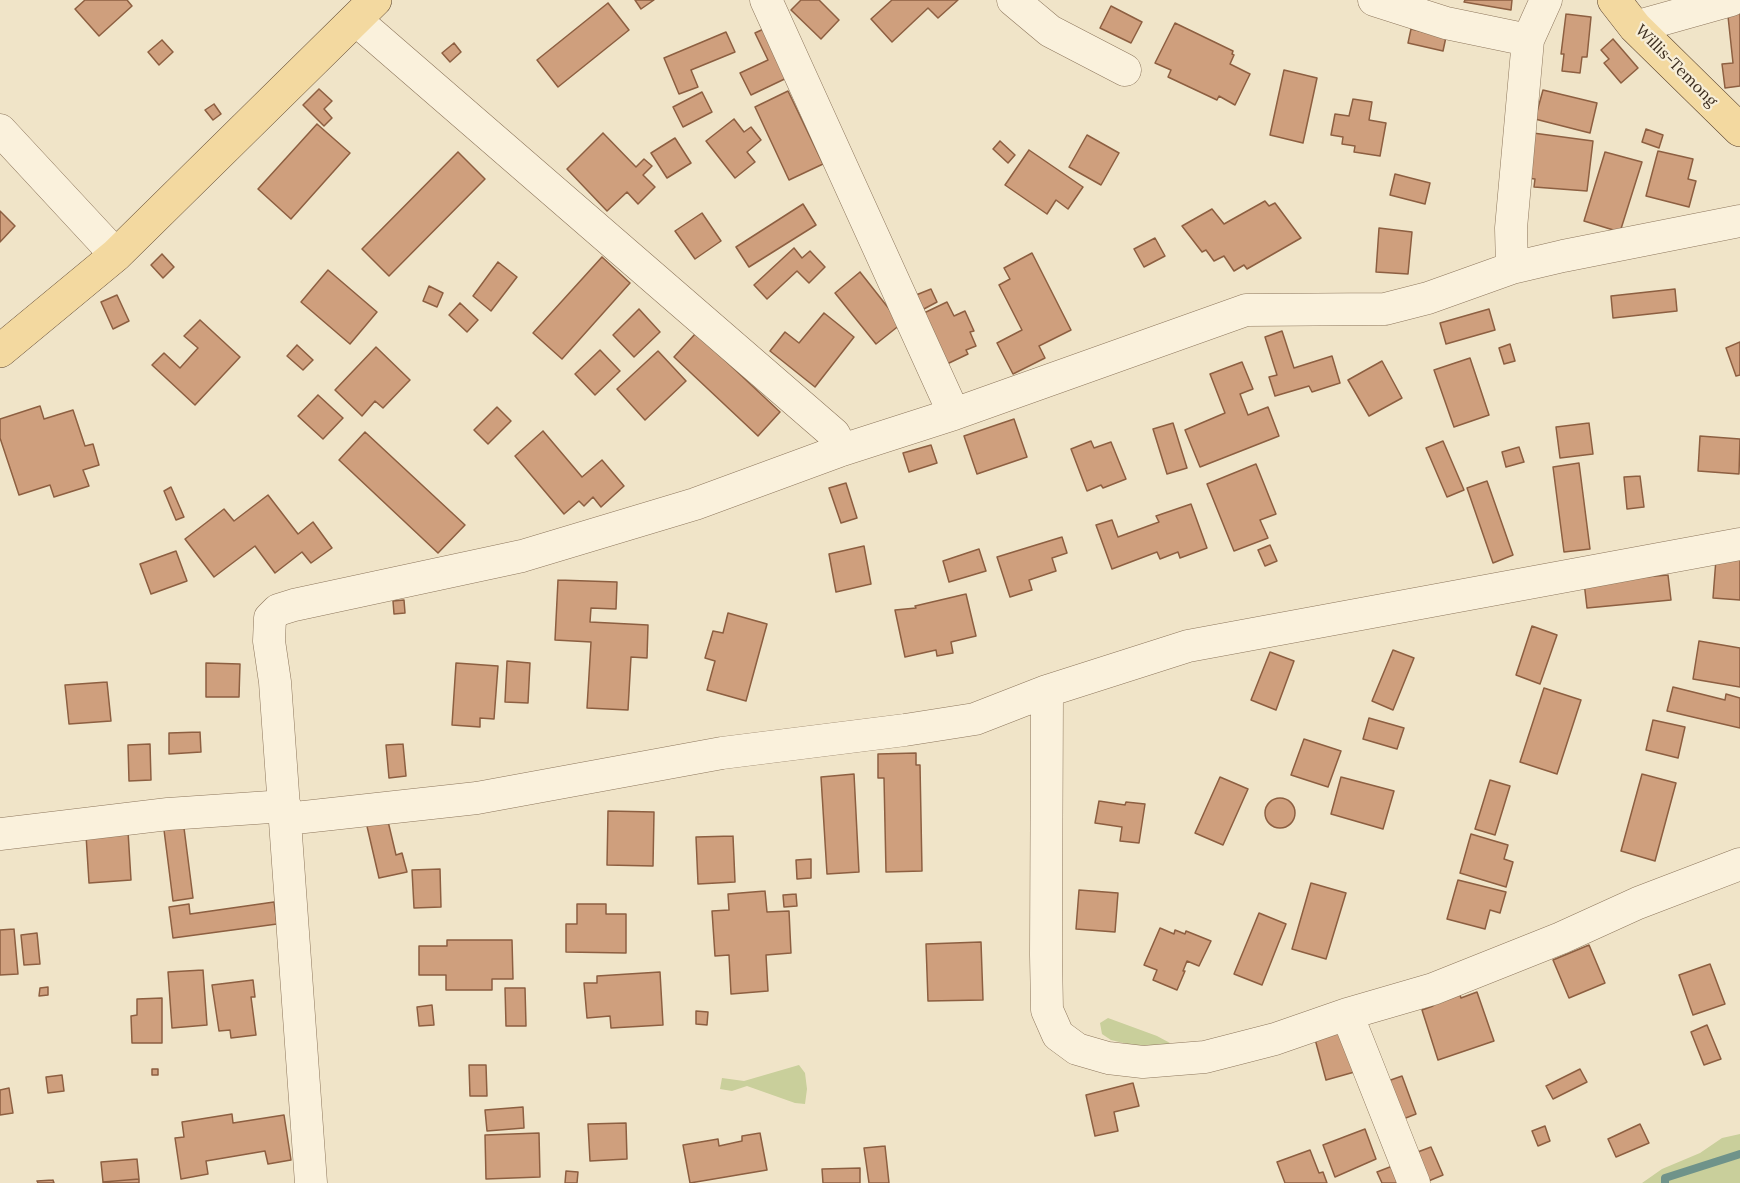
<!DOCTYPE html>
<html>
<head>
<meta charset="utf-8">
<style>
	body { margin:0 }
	canvas { display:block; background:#f0e4c8 }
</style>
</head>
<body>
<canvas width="1740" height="1183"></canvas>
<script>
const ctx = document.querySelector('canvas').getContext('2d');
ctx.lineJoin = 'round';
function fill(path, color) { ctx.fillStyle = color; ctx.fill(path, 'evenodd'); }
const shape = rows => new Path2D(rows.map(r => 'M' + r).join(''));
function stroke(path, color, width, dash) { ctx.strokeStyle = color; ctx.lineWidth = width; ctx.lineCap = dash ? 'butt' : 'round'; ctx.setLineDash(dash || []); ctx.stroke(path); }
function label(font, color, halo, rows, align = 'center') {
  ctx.font = font + ' Lora,serif'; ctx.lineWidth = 4.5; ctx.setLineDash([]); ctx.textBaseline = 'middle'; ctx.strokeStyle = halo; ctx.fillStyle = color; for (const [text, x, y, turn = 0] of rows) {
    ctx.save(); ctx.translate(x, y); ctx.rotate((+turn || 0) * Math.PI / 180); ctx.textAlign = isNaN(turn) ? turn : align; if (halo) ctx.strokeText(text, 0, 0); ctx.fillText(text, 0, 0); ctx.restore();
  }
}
fill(shape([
	[1108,1018,1157,1036,1170,1043,1161,1052,1111,1040,1102,1034,1100,1023],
	[799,1065,805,1073,807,1089,805,1104,795,1103,747,1086,732,1091,720,1089,722,1078,744,1081],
	[1740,1134,1740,1183,1642,1183,1662,1169,1700,1153,1722,1138]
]), '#c9cf9b');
stroke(shape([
	[1665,1183,1665,1178,1740,1154]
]), '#6f938a', 8);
const building = shape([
	[85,0,127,0,132,6,99,36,75,9,85,0],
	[635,0,654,0,641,9,635,0],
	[801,0,819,0,839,20,821,39,791,10,801,0],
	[892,0,958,0,938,18,928,8,892,42,871,19,892,0],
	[1465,0,1512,0,1511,10,1464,2,1465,0],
	[608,3,629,30,558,87,537,60,608,3],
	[1740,5,1740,86,1725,88,1722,64,1733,63,1727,7,1740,5],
	[1111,6,1142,22,1131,43,1100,28,1111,6],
	[1566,14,1591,17,1587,57,1582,57,1580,73,1562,71,1564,54,1561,54,1566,14],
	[1175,23,1233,51,1232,54,1234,55,1230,64,1250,74,1235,105,1219,96,1217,100,1168,77,1171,70,1155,63,1175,23],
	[770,26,793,75,751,95,740,73,768,60,755,33,770,26],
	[1411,29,1446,37,1443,51,1408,43,1411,29],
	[726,32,735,52,691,70,698,87,679,94,664,58,726,32],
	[1613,39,1638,68,1621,83,1604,63,1609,59,1601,50,1613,39],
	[162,40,173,52,159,65,148,52,162,40],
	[454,43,461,52,450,62,442,53,454,43],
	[1284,70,1317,78,1303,143,1270,135,1284,70],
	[319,89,332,101,324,109,332,118,324,126,303,105,319,89],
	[1543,90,1597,103,1590,133,1535,119,1543,90],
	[788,91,823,164,789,180,755,107,788,91],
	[702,92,712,112,683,127,673,107,702,92],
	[1353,99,1372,102,1369,120,1386,123,1380,156,1354,152,1355,146,1342,144,1343,137,1331,135,1335,114,1349,116,1353,99],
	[214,104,221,114,213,120,205,110,214,104],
	[734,119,744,132,751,127,761,140,747,152,755,162,735,178,706,141,734,119],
	[317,124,350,153,291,219,258,189,317,124],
	[1646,129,1663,135,1659,148,1642,142,1646,129],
	[603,133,636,167,644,159,652,166,643,175,655,187,638,204,627,192,607,211,567,169,603,133],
	[1533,133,1593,141,1587,191,1534,187,1535,179,1527,178,1533,133],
	[1087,135,1119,153,1101,185,1069,167,1087,135],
	[675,138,691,163,667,178,651,153,675,138],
	[1000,141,1015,155,1008,163,993,149,1000,141],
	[1029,150,1083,187,1068,209,1056,200,1047,214,1005,185,1029,150],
	[1658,151,1693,159,1688,179,1696,181,1689,207,1646,196,1658,151],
	[458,152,485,179,389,276,362,249,458,152],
	[1605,152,1642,162,1620,232,1584,221,1605,152],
	[1395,174,1430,183,1425,204,1390,195,1395,174],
	[1265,201,1269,206,1275,203,1301,238,1247,269,1244,265,1234,271,1224,256,1214,261,1206,250,1202,252,1182,226,1212,209,1224,224,1265,201],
	[803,204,816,225,749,267,736,247,803,204],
	[0,211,15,226,0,242,0,211],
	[702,213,721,241,695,259,675,231,702,213],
	[1379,228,1412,232,1408,274,1376,272,1379,228],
	[1155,238,1165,256,1144,267,1134,249,1155,238],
	[794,248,802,258,810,251,825,267,809,283,797,271,767,299,754,285,794,248],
	[1032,253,1071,330,1039,346,1045,358,1013,374,997,343,1022,330,999,285,1010,279,1004,268,1032,253],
	[162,254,174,267,163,278,151,265,162,254],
	[602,257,630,283,562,359,533,333,602,257],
	[498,262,517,277,491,311,473,296,498,262],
	[328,270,377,312,350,344,301,302,328,270],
	[860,272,901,324,876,344,835,293,860,272],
	[429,286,443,293,437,307,423,301,429,286],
	[931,289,937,302,922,310,916,295,931,289],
	[1675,289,1677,311,1613,318,1611,296,1675,289],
	[117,295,129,321,113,329,101,302,117,295],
	[947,302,954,316,965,311,974,331,970,332,976,346,966,350,968,354,947,364,924,313,947,302],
	[460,303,478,320,467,332,449,315,460,303],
	[639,309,660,332,634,357,613,335,639,309],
	[1489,309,1495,330,1446,344,1440,323,1489,309],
	[824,313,854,337,815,387,770,351,785,332,799,343,824,313],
	[200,320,240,357,195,405,152,365,164,353,180,368,198,348,184,336,200,320],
	[1282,331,1294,368,1332,356,1340,383,1312,392,1309,386,1275,396,1269,377,1277,375,1265,337,1282,331],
	[696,333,780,412,758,436,674,357,696,333],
	[1740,342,1740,375,1736,376,1726,348,1740,342],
	[1510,344,1515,361,1504,364,1499,348,1510,344],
	[297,345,313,360,303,370,287,356,297,345],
	[376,347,410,380,383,408,375,401,362,416,335,390,376,347],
	[600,350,620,371,595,395,575,374,600,350],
	[658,351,686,381,645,420,617,389,658,351],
	[1470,358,1489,415,1454,427,1434,370,1470,358],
	[1382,361,1402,398,1369,416,1348,380,1382,361],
	[1242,362,1253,389,1240,394,1248,415,1268,407,1279,436,1200,467,1185,430,1225,413,1210,374,1242,362],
	[318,395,343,418,323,439,298,416,318,395],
	[40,406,44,419,73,410,85,446,93,444,99,465,83,470,89,486,54,497,50,485,19,495,0,438,0,419,40,406],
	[497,407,511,421,488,444,474,430,497,407],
	[1014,419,1027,457,977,474,964,436,1014,419],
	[1173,423,1187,468,1167,474,1153,429,1173,423],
	[1589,423,1593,454,1560,458,1556,427,1589,423],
	[543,431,582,477,602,460,624,486,601,507,593,497,584,506,579,501,564,514,515,456,543,431],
	[365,432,465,525,438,553,339,460,365,432],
	[1700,436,1740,439,1739,474,1698,471,1700,436],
	[1091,441,1094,448,1111,442,1126,479,1103,488,1101,485,1087,491,1071,449,1091,441],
	[1443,441,1464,490,1447,497,1426,448,1443,441],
	[931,445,937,463,909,472,903,453,931,445],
	[1519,447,1524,462,1506,467,1502,452,1519,447],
	[1579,463,1590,549,1564,552,1553,467,1579,463],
	[1256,464,1276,514,1260,520,1268,538,1234,551,1207,484,1256,464],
	[1640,476,1644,507,1627,509,1624,477,1640,476],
	[1487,481,1513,555,1493,563,1467,488,1487,481],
	[846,483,857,518,841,523,829,488,846,483],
	[171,487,184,517,176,520,164,491,171,487],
	[268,495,298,534,313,522,332,548,311,563,302,552,275,573,255,546,214,577,185,539,224,509,234,521,268,495],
	[1191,504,1207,548,1180,558,1178,552,1160,559,1157,552,1112,569,1096,525,1112,520,1118,537,1159,522,1156,516,1191,504],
	[1062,537,1067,553,1052,558,1056,571,1029,580,1032,590,1010,597,997,557,1062,537],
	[1270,545,1277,561,1265,566,1258,550,1270,545],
	[864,546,871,584,836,592,829,554,864,546],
	[979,549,986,571,949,582,943,561,979,549],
	[176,551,187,581,151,594,140,564,176,551],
	[1716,559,1740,560,1740,600,1713,598,1716,559],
	[1668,575,1671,600,1587,608,1584,582,1668,575],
	[558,580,617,582,616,609,591,608,590,622,648,625,647,658,631,657,628,710,587,708,591,642,555,640,558,580],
	[966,594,976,636,951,642,953,653,937,656,936,650,905,657,895,610,916,608,915,606,966,594],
	[404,600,405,613,394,614,393,601,404,600],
	[728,613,767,624,746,701,707,690,715,661,705,658,713,631,723,633,728,613],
	[1532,626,1557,635,1540,684,1516,675,1532,626],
	[1699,641,1740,648,1740,687,1693,679,1699,641],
	[1393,650,1414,658,1393,710,1372,701,1393,650],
	[1270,652,1294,661,1276,710,1251,700,1270,652],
	[507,661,530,663,528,703,505,702,507,661],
	[206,663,240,664,239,697,206,697,206,663],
	[456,663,498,666,494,719,480,718,480,727,452,725,456,663],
	[107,682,111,721,69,724,65,685,107,682],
	[1673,687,1725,700,1726,694,1740,698,1740,728,1667,711,1673,687],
	[1544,688,1581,700,1557,774,1520,762,1544,688],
	[1369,718,1404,728,1397,749,1363,739,1369,718],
	[1653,720,1685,727,1678,758,1646,750,1653,720],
	[200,732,201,752,169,754,169,733,200,732],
	[1304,739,1341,751,1328,787,1291,775,1304,739],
	[150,744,151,780,129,781,128,745,150,744],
	[403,744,406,776,389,778,386,745,403,744],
	[916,753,916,765,920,765,922,871,886,872,884,778,878,778,878,754,916,753],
	[854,774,859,872,827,874,821,777,854,774],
	[1642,774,1676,783,1655,861,1621,851,1642,774],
	[1220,777,1248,789,1223,845,1195,833,1220,777],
	[1341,777,1394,791,1383,829,1331,814,1341,777],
	[1490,780,1510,786,1495,835,1475,829,1490,780],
	'1265 813a15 15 0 1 1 30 0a15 15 0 1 1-30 0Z',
	[1099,801,1125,805,1126,802,1145,804,1139,843,1120,841,1122,827,1095,823,1099,801],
	[608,811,654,812,653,866,607,865,608,811],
	[387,817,396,855,402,853,407,872,379,878,366,822,387,817],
	[184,828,193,898,173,901,164,830,184,828],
	[128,831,131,880,89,883,86,835,128,831],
	[1471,834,1508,845,1504,859,1513,862,1506,887,1460,873,1471,834],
	[733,836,735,882,698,884,696,837,733,836],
	[811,859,811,878,797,879,796,860,811,859],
	[440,869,441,907,414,908,412,870,440,869],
	[1458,880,1506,892,1500,913,1490,910,1485,929,1447,919,1458,880],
	[1311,883,1346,893,1326,959,1292,949,1311,883],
	[1079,890,1118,893,1115,932,1076,929,1079,890],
	[765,891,767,912,789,911,791,953,766,955,768,991,731,994,729,955,715,956,712,911,729,910,728,894,765,891],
	[796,894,797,906,784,907,783,895,796,894],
	[274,902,277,924,173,938,169,907,189,904,190,914,274,902],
	[577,904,606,904,606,914,626,914,626,953,566,952,566,924,577,924,577,904],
	[1259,913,1286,924,1262,985,1234,974,1259,913],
	[1160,928,1174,934,1175,930,1185,934,1186,931,1211,941,1199,966,1187,961,1183,971,1185,971,1177,990,1153,980,1157,970,1144,965,1160,928],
	[14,929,18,974,0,975,0,930,14,929],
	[37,933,40,964,24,965,21,935,37,933],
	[447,940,512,940,513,979,492,979,492,990,446,990,446,975,419,975,419,946,447,946,447,940],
	[981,942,983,1000,928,1001,926,944,981,942],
	[1589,945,1605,983,1569,998,1553,960,1589,945],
	[1710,964,1725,1004,1693,1015,1679,975,1710,964],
	[203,970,207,1025,172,1028,168,972,203,970],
	[660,972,663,1025,611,1028,610,1016,587,1018,584,983,597,983,597,976,660,972],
	[253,980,255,997,251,997,256,1035,231,1038,230,1030,219,1031,212,985,253,980],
	[48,987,48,995,39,996,40,988,48,987],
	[505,988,525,988,526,1026,506,1026,505,988],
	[1459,992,1461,998,1477,992,1494,1041,1438,1060,1422,1010,1433,1006,1431,1001,1459,992],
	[162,998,162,1043,132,1043,131,1016,137,1015,137,999,162,998],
	[432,1005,434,1025,419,1026,417,1007,432,1005],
	[696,1011,708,1012,707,1025,696,1024,696,1011],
	[1707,1025,1721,1059,1704,1065,1691,1032,1707,1025],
	[1347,1030,1358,1071,1326,1080,1315,1039,1347,1030],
	[469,1065,486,1065,487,1096,470,1096,469,1065],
	[152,1069,158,1069,158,1075,152,1075,152,1069],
	[1580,1069,1587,1082,1553,1099,1546,1086,1580,1069],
	[62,1075,64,1091,48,1093,46,1077,62,1075],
	[1402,1076,1416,1114,1398,1121,1385,1082,1402,1076],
	[1133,1083,1139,1106,1114,1112,1118,1131,1095,1136,1086,1095,1133,1083],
	[9,1088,13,1113,0,1115,0,1090,9,1088],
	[523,1107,524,1128,487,1131,485,1110,523,1107],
	[232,1114,233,1123,284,1115,291,1160,268,1164,265,1151,206,1161,208,1174,181,1179,175,1138,184,1137,182,1122,232,1114],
	[626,1123,627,1159,590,1161,588,1124,626,1123],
	[1640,1124,1649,1143,1616,1157,1608,1139,1640,1124],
	[1545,1126,1550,1141,1538,1146,1532,1131,1545,1126],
	[1365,1129,1376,1159,1335,1177,1323,1145,1365,1129],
	[539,1133,540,1177,486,1179,485,1135,539,1133],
	[760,1133,767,1170,690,1183,683,1145,718,1139,719,1146,742,1141,742,1136,760,1133],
	[885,1146,889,1183,869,1183,864,1148,885,1146],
	[1431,1147,1443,1175,1426,1182,1415,1153,1431,1147],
	[1310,1150,1319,1173,1323,1172,1327,1183,1285,1183,1277,1162,1310,1150],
	[137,1159,139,1179,103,1182,101,1162,137,1159],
	[1395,1165,1403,1183,1382,1183,1377,1172,1395,1165],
	[860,1168,860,1183,823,1183,822,1169,860,1168],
	[566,1171,578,1172,577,1183,565,1183,566,1171],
	[139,1179,139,1183,103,1183,103,1182,139,1179],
	[53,1180,54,1183,38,1183,37,1181,53,1180]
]);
fill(building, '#cf9f7d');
stroke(building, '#8d5f41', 1.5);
const minor = shape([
	[766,0,954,414],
	[1013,0,1050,31,1125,70],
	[1374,0,1446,23,1528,40],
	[356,20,834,434,842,450],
	[1635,27,1731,0],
	[0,130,116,255],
	[1512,268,1511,228,1528,40,1546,0],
	[1047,691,1046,955,1047,1010,1058,1035,1077,1049,1108,1058,1143,1062,1205,1057,1275,1039,1347,1014,1433,989,1561,938,1638,903,1740,864],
	[286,819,477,798,722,753,905,730,975,719,1047,691,1188,646,1740,544],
	[0,834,168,814,285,806],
	[1347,1014,1414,1183],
	[311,1183,275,682,269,641,270,618,278,610,294,605,522,556,695,504,842,450,954,414,1246,310,1385,309,1428,298,1512,268,1563,256,1740,221]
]);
const major = shape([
	[1614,0,1635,27,1740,130],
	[0,351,116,255,375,0]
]);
stroke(minor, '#8d765c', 33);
stroke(major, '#5b4430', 34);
stroke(minor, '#faf1dc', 32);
stroke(major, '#f3d9a0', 33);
label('16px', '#3d2e20', '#f7eed8', [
	["Willis-Temong",1676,66,45]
]);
</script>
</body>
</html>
